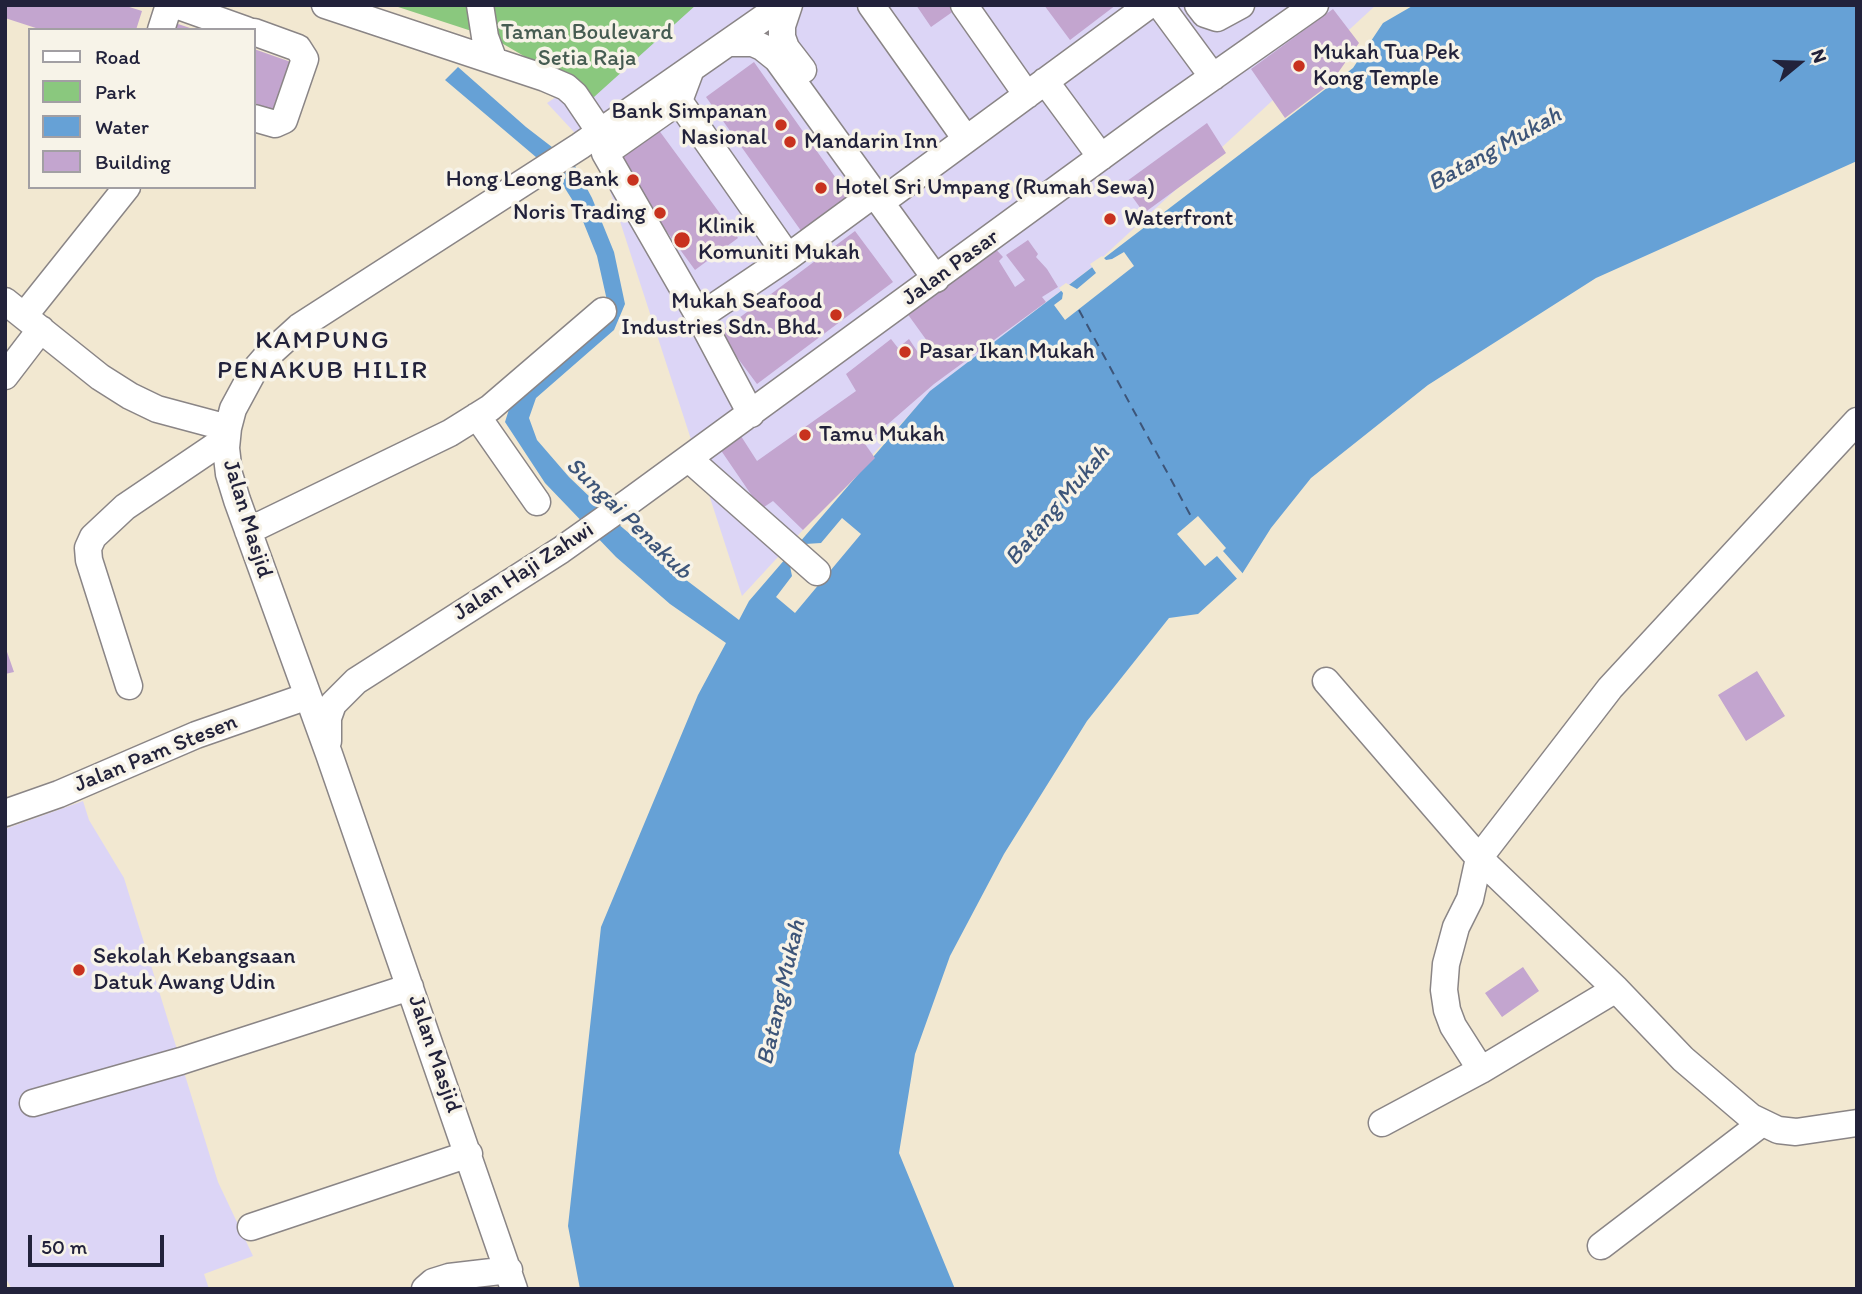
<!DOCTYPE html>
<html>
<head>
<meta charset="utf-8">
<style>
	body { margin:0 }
	#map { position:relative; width:1862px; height:1294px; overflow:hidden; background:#f2e8d1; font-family:Itim,sans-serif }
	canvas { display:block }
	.frame { position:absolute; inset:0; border:7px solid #22223b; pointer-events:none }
	.legend { position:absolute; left:28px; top:28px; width:228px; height:161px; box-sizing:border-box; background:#f7f3e8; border:2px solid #a29fa3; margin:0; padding:9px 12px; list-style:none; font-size:21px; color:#22223b }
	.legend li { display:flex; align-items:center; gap:14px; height:35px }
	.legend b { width:35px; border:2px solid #a29fa3 }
	.north { position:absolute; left:1764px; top:28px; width:70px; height:70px; -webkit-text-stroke:5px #f7f3e8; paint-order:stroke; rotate:71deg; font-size:19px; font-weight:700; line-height:28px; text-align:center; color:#22223b }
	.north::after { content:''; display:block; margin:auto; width:24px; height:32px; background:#22223b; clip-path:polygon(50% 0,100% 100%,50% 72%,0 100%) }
	.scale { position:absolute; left:28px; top:1235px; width:136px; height:32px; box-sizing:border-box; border:4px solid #22223b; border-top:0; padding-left:9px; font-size:21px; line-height:24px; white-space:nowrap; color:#22223b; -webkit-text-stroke:5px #f7f3e8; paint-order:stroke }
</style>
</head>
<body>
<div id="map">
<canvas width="1862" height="1294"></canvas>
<div class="frame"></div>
<ul class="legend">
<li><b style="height:9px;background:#fff"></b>Road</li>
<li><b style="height:19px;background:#8ac87e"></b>Park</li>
<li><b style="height:19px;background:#66a1d6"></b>Water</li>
<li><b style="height:19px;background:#c3a5cf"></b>Building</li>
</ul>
<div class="north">N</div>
<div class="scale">50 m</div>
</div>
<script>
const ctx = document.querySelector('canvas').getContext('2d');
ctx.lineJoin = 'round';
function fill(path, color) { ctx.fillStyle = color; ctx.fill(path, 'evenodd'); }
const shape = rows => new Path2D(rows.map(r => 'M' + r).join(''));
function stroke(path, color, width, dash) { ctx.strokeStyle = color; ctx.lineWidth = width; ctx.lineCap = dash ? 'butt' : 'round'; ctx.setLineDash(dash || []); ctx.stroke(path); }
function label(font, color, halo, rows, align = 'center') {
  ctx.font = font + ' Itim,sans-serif'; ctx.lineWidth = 7; ctx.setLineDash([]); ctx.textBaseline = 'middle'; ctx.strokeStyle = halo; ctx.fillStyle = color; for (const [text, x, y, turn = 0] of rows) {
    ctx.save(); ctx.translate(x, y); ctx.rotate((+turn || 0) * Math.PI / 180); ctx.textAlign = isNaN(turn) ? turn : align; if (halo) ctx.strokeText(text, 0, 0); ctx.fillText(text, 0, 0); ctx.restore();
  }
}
fill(shape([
	[695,5,1376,5,1092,267,933,389,742,596,600,160,547,103],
	[83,801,89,820,124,878,218,1182,253,1256,204,1274,209,1289,12,1289,5,1277,5,829]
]), '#dcd5f6');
fill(shape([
	[392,5,696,5,594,97,493,38]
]), '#8ac87e');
fill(shape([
	[1414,5,1857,5,1857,161,1596,278,1428,385,1311,478,1271,528,1242,574,1198,614,1169,618,1087,721,1004,854,950,956,915,1054,899,1153,955,1289,580,1289,568,1226,601,927,698,695,726,643,670,604,616,557,545,483,505,422,511,403,608,305,597,256,578,209,556,174,445,80,458,67,526,127,574,164,592,198,614,252,625,304,614,330,536,398,529,418,537,440,569,477,617,523,669,567,739,620,749,601,930,391,1353,68,1383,23]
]), '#66a1d6');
fill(shape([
	[1124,252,1134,266,1065,320,1054,305,1062,299,1063,293,1059,288,1066,283,1077,289,1096,273,1090,264,1102,256,1106,260,1112,259],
	[1198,516,1226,548,1223,551,1245,576,1239,581,1217,556,1205,566,1177,534],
	[842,518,861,534,795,613,776,597,792,576,789,561,805,544,821,543]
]), '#f2e8d1');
stroke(shape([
	[1079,310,1193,520]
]), '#3d5579', 2, [9, 7]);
fill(shape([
	[5,5,123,5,142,11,136,30,42,30,5,18],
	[916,5,956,5,958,8,931,27],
	[1044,5,1116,5,1070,40],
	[1333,9,1359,43,1330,84,1285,118,1251,69],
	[175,23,193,29,193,30,172,30],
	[254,49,291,62,275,110,254,103],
	[754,62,852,201,804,235,706,97],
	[1207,123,1226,153,1144,213,1123,184],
	[658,129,738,238,695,270,615,161],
	[855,231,893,282,757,384,719,333],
	[1028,240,1038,254,1036,257,1047,269,1058,287,1042,297,1046,302,934,384,865,444,875,458,803,530,773,501,761,509,720,449,739,433,757,461,856,391,846,374,891,339,898,348,909,339,923,360,935,352,904,309,992,245,1003,257,999,261,1015,287,1025,280,1006,255],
	[5,646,14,672,5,674],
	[1757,671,1785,716,1746,741,1718,695],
	[1523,967,1539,991,1502,1017,1485,993]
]), '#c3a5cf');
const minor = shape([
	[176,5,246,30],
	[325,5,545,78,566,87,575,95,600,132,605,153,700,318,751,414],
	[480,5,485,37,494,61],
	[789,5,782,26,782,37,786,48,803,70],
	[871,5,966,139],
	[964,5,1027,95],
	[1160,5,1213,77],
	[1198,5,1205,14,1217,18,1241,5],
	[161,30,169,5],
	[254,32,298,48,305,59,284,120,275,124,254,118],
	[729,43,753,43,762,47,777,59,936,279],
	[691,69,679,101,788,257,874,194],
	[1045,81,1101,157],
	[605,153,679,101],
	[892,194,1149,5],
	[5,301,100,377,130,396,157,409,228,428],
	[24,316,127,187],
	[699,317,788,257],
	[5,376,41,329],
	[477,416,537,502],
	[689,459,817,572],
	[248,531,450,433,490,408,603,311],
	[1326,681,1479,858,1616,989,1683,1059,1751,1117,1778,1130,1796,1132,1857,1123],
	[129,686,89,560,88,548,93,537,125,507,227,438],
	[328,741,328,718,333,704,356,681,561,550,630,501,1150,121,1315,5],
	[5,813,59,794,196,735,308,696],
	[1481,1070,1453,1026,1447,1010,1444,990,1446,964,1456,927,1470,899,1479,858,1610,688,1857,421],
	[33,1103,181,1061,410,987],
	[1382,1123,1481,1070,1616,989],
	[251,1227,469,1154],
	[1601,1246,1762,1123],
	[425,1289,433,1282,449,1277,509,1270],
	[514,1289,329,754,237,500,229,474,226,448,228,428,233,409,253,372,266,357,299,327,580,146,782,5]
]);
stroke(minor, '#8a8586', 29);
stroke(minor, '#fff', 26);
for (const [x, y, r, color] of [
	[1299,66,7,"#c8321e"],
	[781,125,7,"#c8321e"],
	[790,142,7,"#c8321e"],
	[633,180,7,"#c8321e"],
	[821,188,7,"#c8321e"],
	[660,213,7,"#c8321e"],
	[1110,219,7,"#c8321e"],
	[682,240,9,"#c8321e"],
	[836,315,7,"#c8321e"],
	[905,352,7,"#c8321e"],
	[805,435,7,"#c8321e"],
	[79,970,7,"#c8321e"]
]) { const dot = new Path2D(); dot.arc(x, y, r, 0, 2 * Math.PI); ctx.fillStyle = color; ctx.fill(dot); stroke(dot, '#f7f3e8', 2.5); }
label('23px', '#465c52', '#f7f3e8', [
	["Taman Boulevard",587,33],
	["Setia Raja",587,59]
]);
label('23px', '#22223b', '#f7f3e8', [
	["Mukah Tua Pek",1313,53],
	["Kong Temple",1313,79],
	["Bank Simpanan",767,112,"right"],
	["Nasional",767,138,"right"],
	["Mandarin Inn",804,142],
	["Hong Leong Bank",619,180,"right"],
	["Hotel Sri Umpang (Rumah Sewa)",835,188],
	["Noris Trading",646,213,"right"],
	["Waterfront",1124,219],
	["Klinik",698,227],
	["Komuniti Mukah",698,253],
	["Mukah Seafood",822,302,"right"],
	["Industries Sdn. Bhd.",822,328,"right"],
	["Pasar Ikan Mukah",919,352],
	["Tamu Mukah",819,435],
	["Sekolah Kebangsaan",93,957],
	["Datuk Awang Udin",93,983]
], 'left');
label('23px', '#22223b', '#f7f3e8', [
	["Jalan Pasar",951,268,-36],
	["Jalan Masjid",247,519,73],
	["Jalan Haji Zahwi",524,572,-33],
	["Jalan Pam Stesen",156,754,-22],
	["Jalan Masjid",434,1054,71]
]);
label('italic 24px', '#3d5579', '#f7f3e8', [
	["Batang Mukah",1495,150,-29],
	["Batang Mukah",1058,506,-50],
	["Sungai Penakub",628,519,44],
	["Batang Mukah",782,993,-77]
]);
ctx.letterSpacing = '2px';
label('26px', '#22223b', '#f7f3e8', [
	["KAMPUNG",323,341],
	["PENAKUB HILIR",323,371]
]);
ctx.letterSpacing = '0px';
</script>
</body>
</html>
